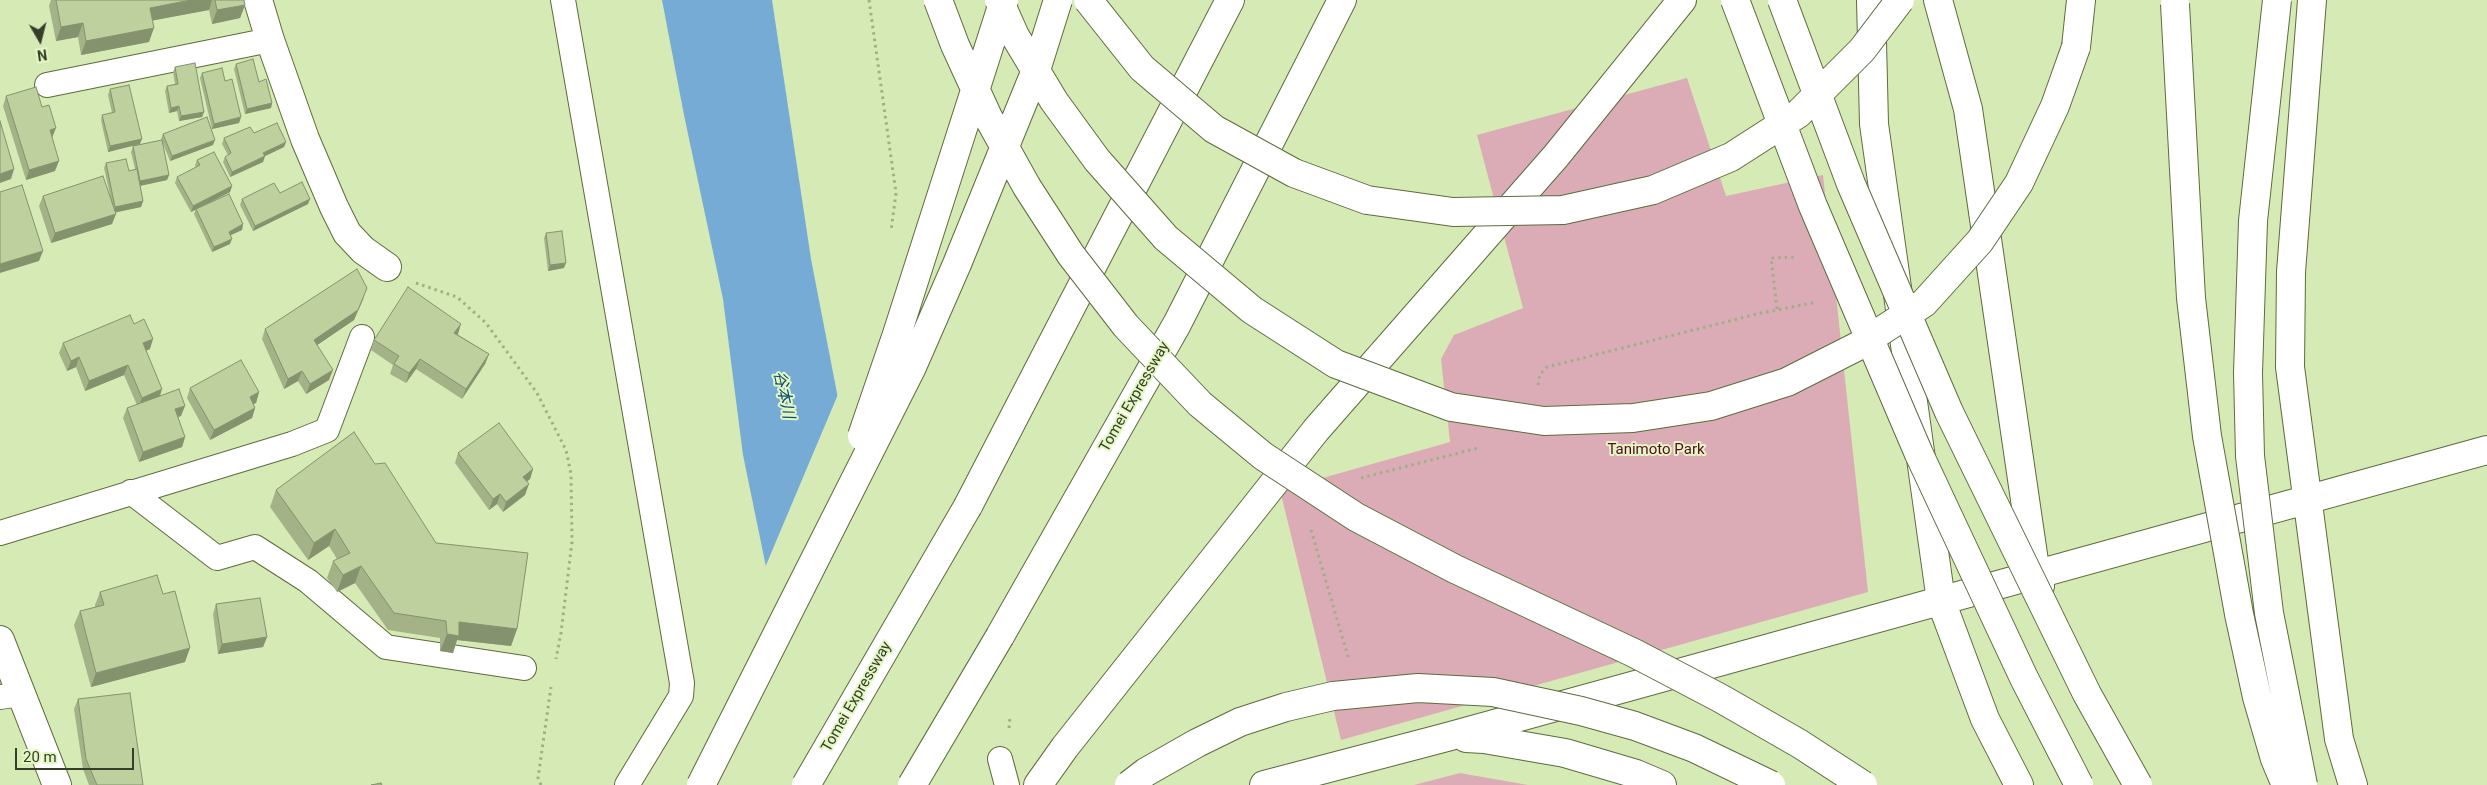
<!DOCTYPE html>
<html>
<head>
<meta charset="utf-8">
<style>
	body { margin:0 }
	#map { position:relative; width:2487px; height:785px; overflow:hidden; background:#d6eab5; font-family:Roboto,sans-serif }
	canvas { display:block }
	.north { position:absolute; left:15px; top:15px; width:50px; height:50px; -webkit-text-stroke:4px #e3f7c2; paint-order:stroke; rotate:172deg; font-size:14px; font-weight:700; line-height:20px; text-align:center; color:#363e29 }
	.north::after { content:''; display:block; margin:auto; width:18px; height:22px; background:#363e29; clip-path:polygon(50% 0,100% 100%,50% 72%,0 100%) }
	.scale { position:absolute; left:15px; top:748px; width:119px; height:22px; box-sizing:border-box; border:2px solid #363e29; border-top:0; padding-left:6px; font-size:15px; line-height:18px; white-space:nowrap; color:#363e29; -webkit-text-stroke:4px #e3f7c2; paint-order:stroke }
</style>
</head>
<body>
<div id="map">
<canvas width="2487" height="785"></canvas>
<div class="north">N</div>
<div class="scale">20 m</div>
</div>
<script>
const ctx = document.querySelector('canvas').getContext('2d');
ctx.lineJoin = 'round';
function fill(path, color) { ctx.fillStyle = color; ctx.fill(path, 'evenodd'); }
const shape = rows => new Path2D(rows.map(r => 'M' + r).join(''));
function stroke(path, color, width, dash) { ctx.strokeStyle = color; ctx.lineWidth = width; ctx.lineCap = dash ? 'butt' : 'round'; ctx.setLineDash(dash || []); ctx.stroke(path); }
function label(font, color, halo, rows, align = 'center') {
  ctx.font = font + ' Roboto,"Noto Sans JP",sans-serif'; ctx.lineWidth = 4; ctx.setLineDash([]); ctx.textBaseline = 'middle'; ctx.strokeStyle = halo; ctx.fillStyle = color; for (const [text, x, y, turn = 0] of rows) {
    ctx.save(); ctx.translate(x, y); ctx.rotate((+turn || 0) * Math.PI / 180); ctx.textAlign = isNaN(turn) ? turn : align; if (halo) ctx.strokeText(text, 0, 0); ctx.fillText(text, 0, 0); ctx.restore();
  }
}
fill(shape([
	[1687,78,1726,196,1823,175,1868,592,1341,740,1280,490,1450,442,1441,359,1454,335,1523,308,1477,135],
	[1460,773,1528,785,1414,785]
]), '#dbacb6');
fill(shape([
	[662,0,772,0,811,259,881,620,795,708,743,455,723,299,684,115]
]), '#76abd6');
fill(shape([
	[839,392,884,620,925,785,816,785,792,709,764,570]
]), '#d6eab5');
const lane = shape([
	[563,0,682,683,681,696,627,785],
	[47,85,270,40],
	[131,492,217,558,255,547,308,581,386,647,524,668],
	[0,533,292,444,327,430,362,337],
	[0,697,21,694],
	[1000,759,1007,785]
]);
const street = shape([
	[258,0,270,40,305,139,334,207,347,233,363,250,387,267],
	[2312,0,2291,272,2290,367,2339,739,2353,785],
	[1466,738,1484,739,1565,753,1636,774,1662,785],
	[1264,785,1447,737,2487,450]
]);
const secondary = shape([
	[1871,0,1874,124,1941,601,1985,719,2019,785],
	[1938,0,1968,109,2036,575,2040,586]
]);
const primary = shape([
	[0,640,57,785]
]);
const highway = shape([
	[2076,47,2081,0],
	[968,506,1230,0],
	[1000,636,1177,324,1342,0],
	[1038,785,1065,747,1316,430,1556,156,1682,0]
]);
stroke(lane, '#5c6c3d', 26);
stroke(street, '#5c6c3d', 30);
stroke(secondary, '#5c6c3d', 30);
stroke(primary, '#5c6c3d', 30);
stroke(highway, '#5c6c3d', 30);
stroke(shape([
	[869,0,896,193,891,231],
	[416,283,457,297,486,323,537,393,566,450,571,474,572,542,561,633,556,659],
	[1777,309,1771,258,1797,257],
	[1538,385,1540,374,1547,367,1761,313,1817,302],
	[1361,478,1478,448],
	[1311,530,1349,660],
	[1009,728,1010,717],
	[541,785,538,778,551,687]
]), '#9faf85', 3, [2.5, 4]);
stroke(lane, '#fff', 24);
stroke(street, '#fff', 28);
stroke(secondary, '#fff', 28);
stroke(primary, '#fff', 28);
stroke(highway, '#fff', 28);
const highwayBridge = shape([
	[938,0,955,45,988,117,1027,187,1071,255,1126,326,1200,404,1263,456,1356,517,1455,569,1634,653,1720,698,1800,744,1863,785],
	[999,0,1015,36,1054,101,1097,160,1166,238,1252,310,1336,364,1451,407,1544,421,1633,418,1711,406,1787,382,1858,346,1924,303,1980,241,2019,183,2055,106,2076,47],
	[1088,0,1142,68,1214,129,1294,173,1367,200,1453,212,1563,210,1653,190,1731,157,1798,114,1862,50,1900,0],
	[1735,0,1813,206,1919,454,2024,678,2079,785],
	[1782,0,1851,184,1949,412,2087,694,2138,785],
	[2277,0,2253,221,2248,373,2250,456,2269,613,2303,785],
	[2175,4,2191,298,2207,436,2239,614,2257,697,2275,759,2286,785],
	[862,436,897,334,1004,0],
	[701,785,912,367,957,264,1036,70,1058,0],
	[806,785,968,506],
	[912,785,1000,636],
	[1129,785,1146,772,1197,743,1240,722,1286,707,1333,696,1418,688,1493,692,1581,711,1635,726,1694,748,1771,785]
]);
stroke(highwayBridge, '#5c6c3d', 30, []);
stroke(highwayBridge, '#fff', 28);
fill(shape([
	[51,0,244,0,245,5,240,18,212,24,209,10,152,20,149,42,81,55,78,37,56,41,49,6],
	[236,64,259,82,272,103,271,108,245,114,234,69],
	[175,67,204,112,202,117,179,121,177,111,169,113,165,91,167,86,175,84,173,72],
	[202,73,225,81,241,117,239,123,212,129,200,78],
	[110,89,140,144,108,152,101,120,102,115,112,113,108,95],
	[6,96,52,138,55,171,26,180,3,106],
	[163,134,213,145,170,161,162,141,169,175,167,180,140,186,143,201,141,207,115,212,112,224,51,243,39,206,43,196,110,195,104,168,106,163,129,171,135,169,131,152,133,146,162,140,161,139],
	[224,138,284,147,265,156,263,162,230,177,223,162,225,157,228,155,222,144],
	[197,160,232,186,230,192,191,212,175,183,177,177,196,167,195,165],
	[280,193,308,204,253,231,240,205,242,199],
	[196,209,243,224,242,230,230,235,230,244,212,252,194,214],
	[546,233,564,268,548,271,544,238],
	[364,298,354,320,317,345,329,380,306,394,298,381,284,389,262,339,265,329],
	[134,324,150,349,146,351,160,396,181,416,178,417,185,437,182,447,139,462,123,418,127,408,137,405,124,375,85,391,76,367,67,371,59,353,63,343],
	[457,334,489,354,485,364,462,399,416,369,406,383,390,374,393,365,371,350,374,340],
	[190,388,259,392,256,403,253,404,255,408,252,418,210,440,187,398],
	[458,453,533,469,530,479,527,482,525,495,503,512,497,504,489,510,455,463],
	[375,464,436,543,517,629,511,646,457,640,453,653,440,651,440,638,388,630,355,583,337,592,327,578,333,561,337,559,329,546,308,560,270,507,276,490],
	[100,592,163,594,185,662,91,687,74,625,80,611,95,607,95,605],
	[216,604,267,637,263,647,218,654,213,614],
	[78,699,143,785,89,785,83,769,74,709]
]), '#a3b387');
fill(shape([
	[191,0,212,0,209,10,145,22,150,8],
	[245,5,240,18,212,24,217,10],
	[83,23,78,37,56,41,61,27],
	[154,28,149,42,81,55,86,41],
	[272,103,271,108,245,114,247,109],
	[179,106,177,111,169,113,171,108],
	[204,112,202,117,179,121,181,116],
	[241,117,239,123,212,129,214,124],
	[56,128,52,138,50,130],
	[142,139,140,144,108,152,110,146],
	[215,140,213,145,170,161,172,156],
	[286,142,284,147,261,158,263,153],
	[265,156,263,162,230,177,232,172],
	[59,161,55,171,26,180,29,170],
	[14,169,11,179,0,183,0,174],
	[169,175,167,180,139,186,140,181],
	[232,186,230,192,191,212,193,206],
	[310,199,308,204,253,231,255,226],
	[143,201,141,207,113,213,115,207],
	[116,214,112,224,51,243,55,233],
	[243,224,242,230,227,237,229,232],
	[232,239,230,244,212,252,214,247],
	[43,251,39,261,0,273,0,264],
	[566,263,564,268,548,271,550,265],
	[367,288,354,320,310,350,314,340],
	[461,324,458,334,451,343,454,333],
	[153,339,150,349,139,353,143,343],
	[489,354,485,364,462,399,466,389],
	[79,357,76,367,67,371,71,361],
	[420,359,416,369,406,383,409,373],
	[128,365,124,375,85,391,89,381],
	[333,370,329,380,306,394,310,384],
	[302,371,298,381,284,389,288,379],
	[162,389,159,399,138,408,142,398],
	[259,392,256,403,246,407,250,397],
	[185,406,181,416,171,419,175,409],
	[255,408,252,418,210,440,214,430],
	[185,437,182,447,139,462,143,452],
	[533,469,530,479,519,487,523,477],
	[529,484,525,495,503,512,506,502],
	[500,494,497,504,489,510,493,499],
	[335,529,329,546,308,560,314,543],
	[361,566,355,583,337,592,343,575],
	[459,622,517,629,511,646,457,640,453,653,440,651,447,634],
	[267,637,263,647,218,654,222,644],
	[190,648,185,662,91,687,96,673]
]), '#84926e');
const building = shape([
	[56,0,191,0,150,8,154,28,86,41,83,23,61,27,56,0],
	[215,0,244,0,245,5,217,10,215,0],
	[253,59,259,82,266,79,272,103,247,109,236,64,253,59],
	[195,63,204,112,181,116,179,106,171,108,167,86,178,84,175,67,195,63],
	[222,68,225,81,232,79,241,117,214,124,202,73,222,68],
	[129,85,142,139,110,146,102,115,115,112,110,89,129,85],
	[36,87,42,107,49,105,56,128,50,130,59,161,29,170,6,96,36,87],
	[207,117,215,140,172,156,163,134,207,117],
	[0,121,14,169,0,174,0,121],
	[277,123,286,142,263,153,265,156,232,172,225,157,231,153,224,138,250,127,254,133,277,123],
	[162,140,169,175,140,181,133,146,162,140],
	[214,152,232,186,193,206,177,177,200,165,197,160,214,152],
	[126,159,129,171,137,169,143,201,115,207,106,163,126,159],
	[103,176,116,214,55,233,43,196,103,176],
	[302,182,310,199,255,226,242,199,274,183,280,193,302,182],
	[22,185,43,251,0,264,0,192,22,185],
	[229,194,243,224,229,232,232,239,214,247,196,209,229,194],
	[562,231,566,263,550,265,546,233,562,231],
	[357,269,367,288,358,310,314,340,333,370,310,384,302,371,288,379,265,329,357,269],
	[408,287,461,324,454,333,489,354,466,389,420,359,409,373,394,364,399,356,374,340,408,287],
	[130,315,134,324,144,319,153,339,143,343,162,389,142,398,128,365,89,381,79,357,71,361,63,343,130,315],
	[241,360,259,392,250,397,255,408,214,430,190,388,241,360],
	[179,389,185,406,175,409,185,437,143,452,127,408,179,389],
	[499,423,533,469,523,477,529,484,506,502,500,494,493,499,458,453,499,423],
	[354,432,375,464,385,463,436,543,528,553,517,629,459,622,459,636,447,634,446,621,394,613,361,566,343,575,333,561,350,553,335,529,314,543,276,490,354,432],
	[157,575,163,594,175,591,190,648,96,673,80,611,104,605,100,592,157,575],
	[260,598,267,637,222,644,216,604,260,598],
	[130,693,143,785,97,785,86,759,78,699,130,693],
	[381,783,382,785,371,785,381,783]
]);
fill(building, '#bdd09d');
stroke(building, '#84926e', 1);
label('15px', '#363e29', '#e3f7c2', [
	["Tomei Expressway",1135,397,-60],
	["Tomei Expressway",857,697,-60]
]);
label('15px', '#590628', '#e3f7c2', [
	["Tanimoto Park",1656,450]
]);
label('italic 16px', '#0b4a73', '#e3f7c2', [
	["谷本川",783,395,78]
]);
</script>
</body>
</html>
